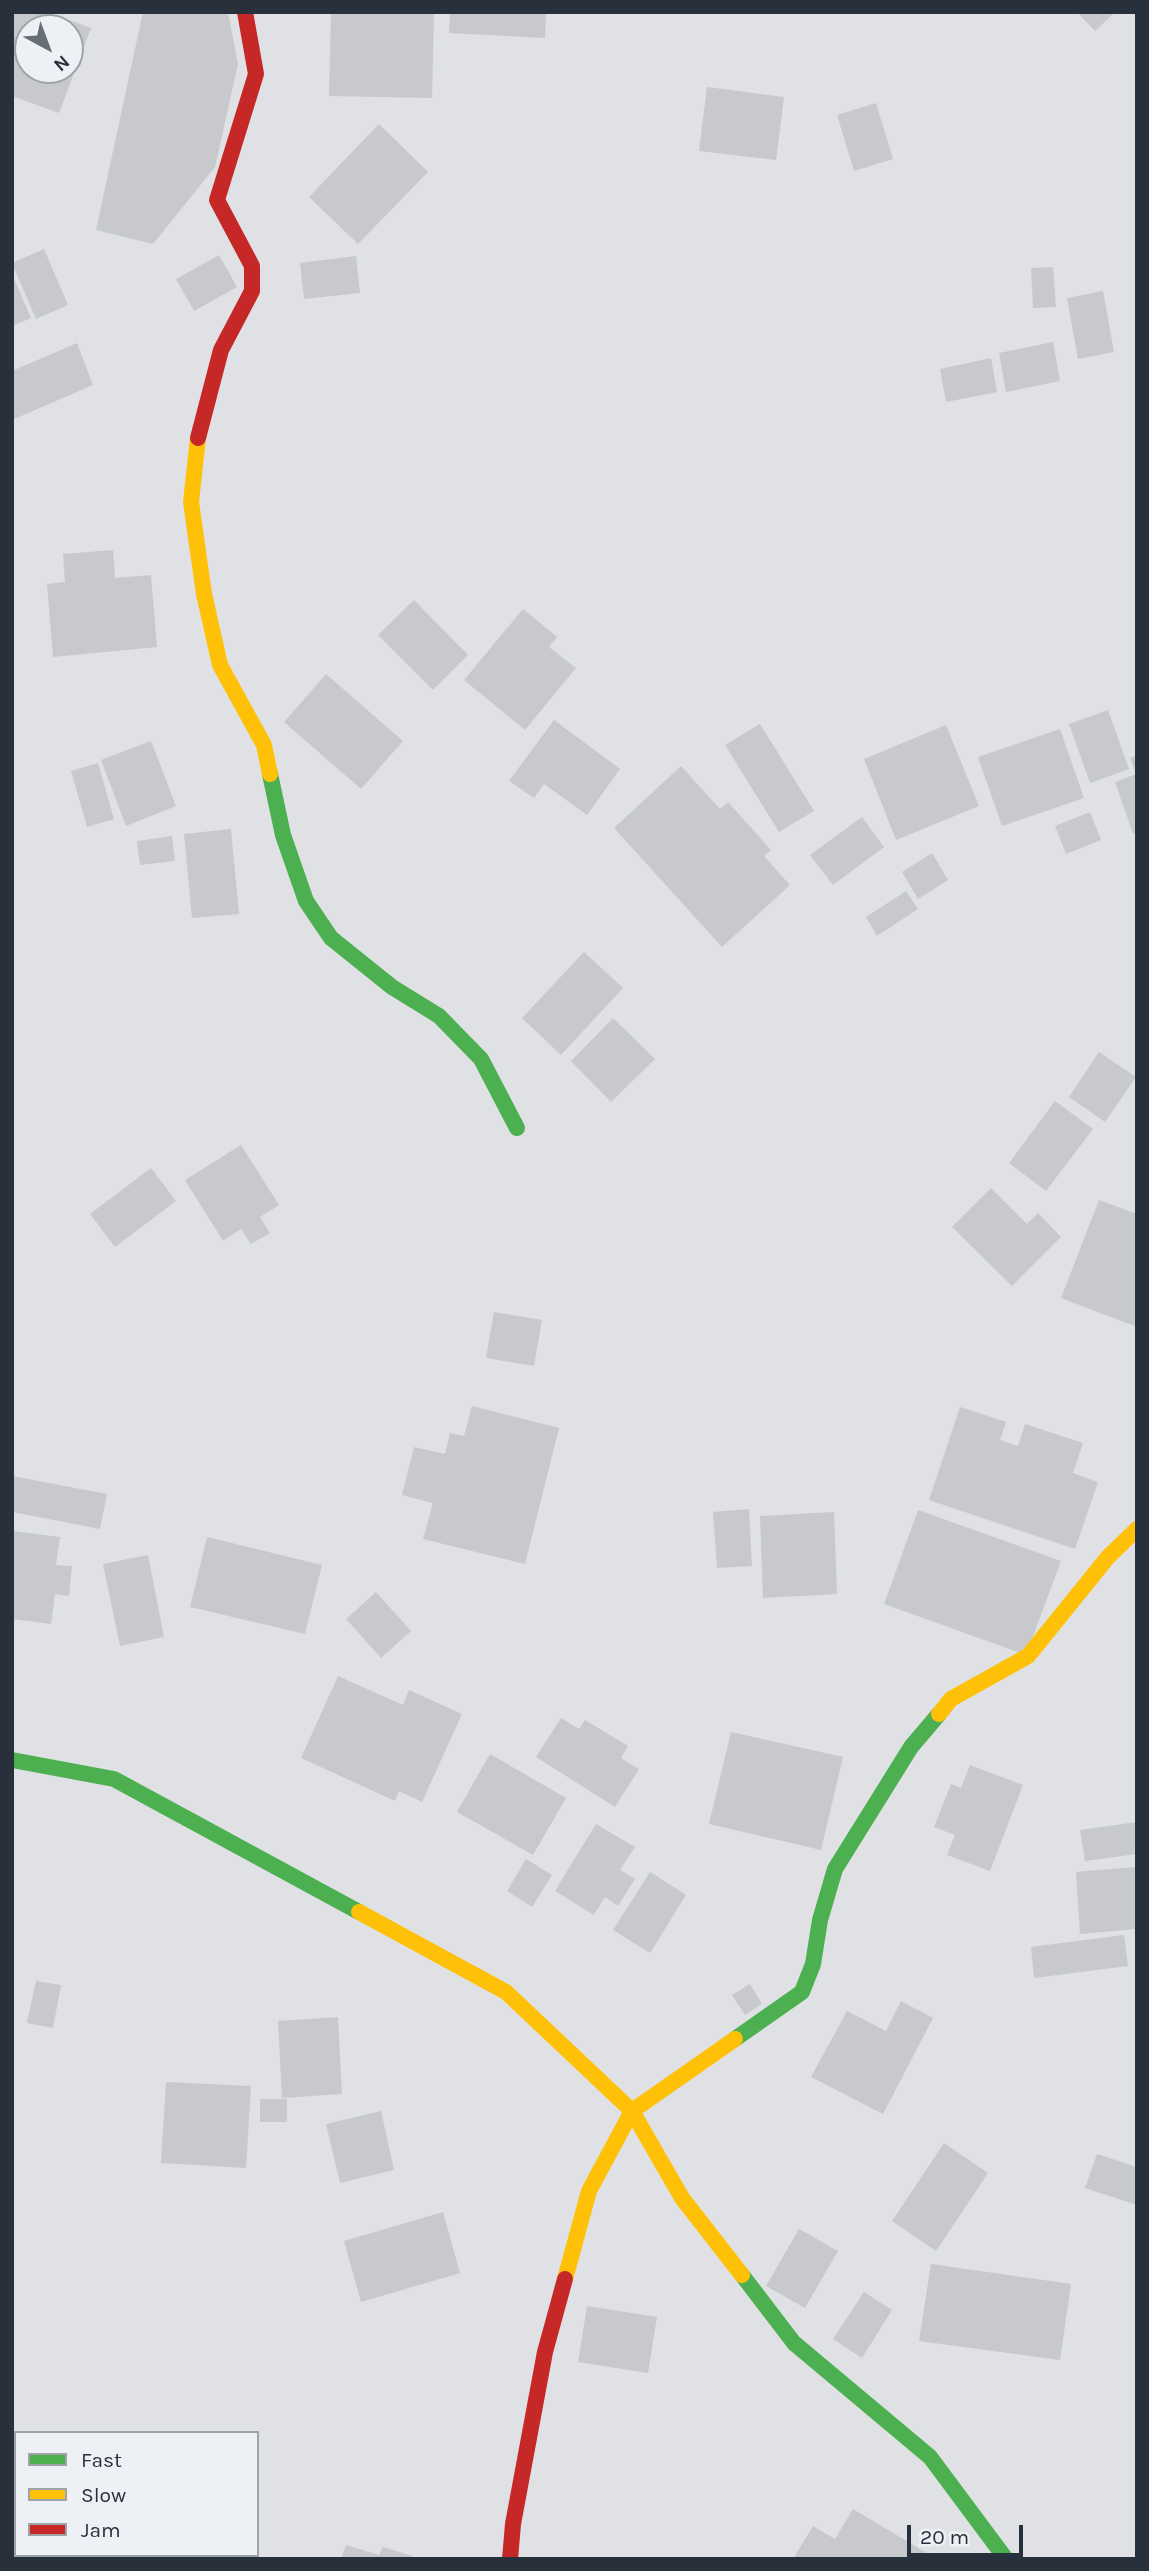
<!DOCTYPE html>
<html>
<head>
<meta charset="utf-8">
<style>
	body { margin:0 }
	#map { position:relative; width:1149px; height:2571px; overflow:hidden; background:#dfe1e4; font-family:Karla,sans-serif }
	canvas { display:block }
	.frame { position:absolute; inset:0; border:14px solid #28303b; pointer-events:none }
	.legend { position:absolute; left:14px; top:2431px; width:245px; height:126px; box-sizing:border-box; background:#edf0f4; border:2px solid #9ea3aa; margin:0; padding:9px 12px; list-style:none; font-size:21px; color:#28303b }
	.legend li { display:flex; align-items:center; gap:14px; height:35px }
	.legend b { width:35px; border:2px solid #9ea3aa }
	.north { position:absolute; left:14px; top:14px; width:70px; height:70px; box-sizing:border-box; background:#edf0f4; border:2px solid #9ea3aa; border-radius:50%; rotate:139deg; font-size:19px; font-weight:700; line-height:28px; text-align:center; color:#28303b }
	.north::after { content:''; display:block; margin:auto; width:24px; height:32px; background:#686e76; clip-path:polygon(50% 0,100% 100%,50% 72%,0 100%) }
	.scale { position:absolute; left:907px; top:2525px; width:116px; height:32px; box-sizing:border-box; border:4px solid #28303b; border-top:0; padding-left:9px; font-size:21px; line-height:24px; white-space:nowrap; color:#28303b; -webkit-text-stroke:5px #edf0f4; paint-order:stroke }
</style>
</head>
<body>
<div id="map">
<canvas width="1149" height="2571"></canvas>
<div class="frame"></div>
<ul class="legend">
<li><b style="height:9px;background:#4caf50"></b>Fast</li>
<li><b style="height:9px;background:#ffc107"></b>Slow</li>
<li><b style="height:9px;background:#c62828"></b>Jam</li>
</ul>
<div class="north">N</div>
<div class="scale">20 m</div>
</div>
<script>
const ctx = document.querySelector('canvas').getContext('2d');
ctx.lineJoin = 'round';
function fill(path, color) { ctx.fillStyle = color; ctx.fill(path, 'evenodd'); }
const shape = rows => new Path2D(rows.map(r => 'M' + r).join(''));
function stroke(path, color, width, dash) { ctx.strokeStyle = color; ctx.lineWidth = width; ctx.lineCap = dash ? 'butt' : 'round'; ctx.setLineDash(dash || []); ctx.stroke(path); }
fill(shape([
	[12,12,47,12,91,28,59,113,12,96],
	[28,28,70,28,70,70,28,70],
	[143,12,228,12,238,64,215,167,153,244,96,230],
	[331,12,434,12,432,98,329,96],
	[450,12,546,12,545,38,449,33],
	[1077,12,1115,12,1095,31],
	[707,87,784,97,776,160,699,151],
	[876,103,893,159,854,171,837,115],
	[379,124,428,172,358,244,309,197],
	[44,249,68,305,36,319,12,263],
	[219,255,237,287,194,311,176,279],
	[356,256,360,293,304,299,300,263],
	[1053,267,1056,307,1033,308,1031,268],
	[12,274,31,318,12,326],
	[1103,291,1114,352,1078,359,1067,298],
	[1053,342,1060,381,1006,392,999,353],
	[77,343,93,385,12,420,12,371],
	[991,358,997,392,946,402,940,369],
	[113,550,115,578,151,575,157,647,53,657,47,584,65,582,63,554],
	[414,600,468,655,433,690,378,635],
	[523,609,557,637,549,647,576,668,525,730,464,680],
	[326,674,403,741,361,789,284,722],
	[1108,710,1129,769,1090,783,1069,724],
	[554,720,620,769,587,815,544,784,534,798,509,781],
	[760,724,814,811,779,832,725,745],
	[946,725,979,806,896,840,864,759],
	[1060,729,1084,798,1002,826,978,757],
	[151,741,176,806,126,826,101,760],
	[1137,755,1137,832,1133,834,1115,782,1136,774,1130,758],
	[98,763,114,819,87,827,71,771],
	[681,766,720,809,728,802,771,850,764,856,790,885,722,947,614,828],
	[1090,812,1101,840,1066,854,1055,826],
	[862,817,884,847,833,885,810,855],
	[231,829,239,914,192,918,184,834],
	[172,836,175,861,140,865,137,841],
	[932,853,948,880,918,899,902,872],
	[906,891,918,909,877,936,866,917],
	[584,952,623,988,561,1055,522,1018],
	[613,1018,655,1059,611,1102,571,1061],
	[1099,1052,1136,1077,1105,1122,1069,1097],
	[1055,1101,1093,1129,1046,1191,1009,1163],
	[241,1145,279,1205,260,1217,270,1233,251,1244,241,1229,223,1241,185,1180],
	[151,1168,176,1201,115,1247,90,1214],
	[991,1188,1027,1224,1038,1213,1061,1237,1012,1286,952,1227],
	[1099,1200,1137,1214,1137,1327,1061,1298],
	[494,1312,542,1320,534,1366,486,1358],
	[472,1406,559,1428,525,1564,423,1539,433,1503,402,1495,414,1447,445,1454,450,1433,464,1436],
	[960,1407,1006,1422,1000,1440,1018,1446,1025,1424,1083,1443,1073,1473,1098,1482,1075,1549,929,1500],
	[12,1476,107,1494,100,1529,12,1512],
	[749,1509,752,1566,717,1568,713,1512],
	[918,1510,1061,1561,1026,1655,884,1604],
	[834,1512,837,1594,763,1598,760,1516],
	[12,1531,60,1537,56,1565,72,1566,69,1596,55,1594,51,1624,12,1619],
	[207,1537,322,1565,305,1634,190,1607],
	[148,1555,164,1637,120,1646,103,1564],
	[376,1592,411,1631,381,1658,346,1619],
	[338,1676,403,1705,409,1690,462,1714,422,1802,399,1791,395,1801,301,1758],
	[561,1718,579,1729,585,1720,628,1746,621,1758,639,1769,615,1807,536,1757],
	[731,1732,843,1757,821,1850,709,1824],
	[490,1754,566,1798,533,1855,457,1812],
	[970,1765,1023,1785,990,1871,947,1855,955,1835,934,1827,951,1784,961,1788],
	[1137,1822,1137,1854,1085,1861,1080,1830],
	[596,1824,635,1847,620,1870,635,1879,618,1906,605,1897,594,1915,555,1891],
	[526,1859,552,1875,532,1907,507,1891],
	[1136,1867,1137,1929,1080,1934,1076,1872],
	[650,1872,686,1895,650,1953,613,1930],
	[1124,1935,1128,1966,1034,1978,1031,1947],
	[36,1981,61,1985,53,2028,27,2023],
	[750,1984,762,2004,745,2015,732,1995],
	[901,2001,933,2018,883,2114,811,2077,847,2011,886,2031],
	[338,2017,342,2094,282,2098,278,2021],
	[166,2082,251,2086,246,2168,161,2163],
	[260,2099,287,2099,287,2122,260,2122],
	[381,2111,394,2170,340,2183,326,2124],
	[944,2143,988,2173,936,2251,892,2221],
	[1097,2154,1137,2167,1137,2205,1085,2188],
	[443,2212,460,2273,361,2302,344,2241],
	[799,2229,838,2251,805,2308,766,2286],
	[931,2264,1071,2284,1060,2360,919,2341],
	[864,2292,892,2310,862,2358,833,2339],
	[587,2306,657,2317,648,2373,578,2362],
	[853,2509,930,2555,927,2559,793,2559,813,2526,835,2539],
	[346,2545,379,2555,383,2547,412,2556,411,2559,341,2559],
	[189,2555,242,2555,249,2559,187,2559]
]), '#c7c9cc');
stroke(shape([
	[270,774,283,835,306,901,331,938,392,987,439,1016,481,1059,517,1128],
	[12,1760,114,1779,359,1912],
	[735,2039,802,1992,813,1964,820,1920,835,1869,911,1747,939,1714],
	[742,2275,794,2343,930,2457,1006,2559]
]), '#4caf50', 16);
stroke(shape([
	[198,438,191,502,204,594,220,665,264,745,270,774],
	[939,1714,951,1699,1028,1656,1108,1557,1137,1529],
	[359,1912,506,1992,632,2111,682,2198,742,2275],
	[565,2279,589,2191,632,2111,735,2039]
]), '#ffc107', 16);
stroke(shape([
	[198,438,221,350,252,291,252,266,217,200,256,74,245,12],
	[510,2559,513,2524,545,2352,565,2279]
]), '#c62828', 16);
</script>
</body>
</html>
